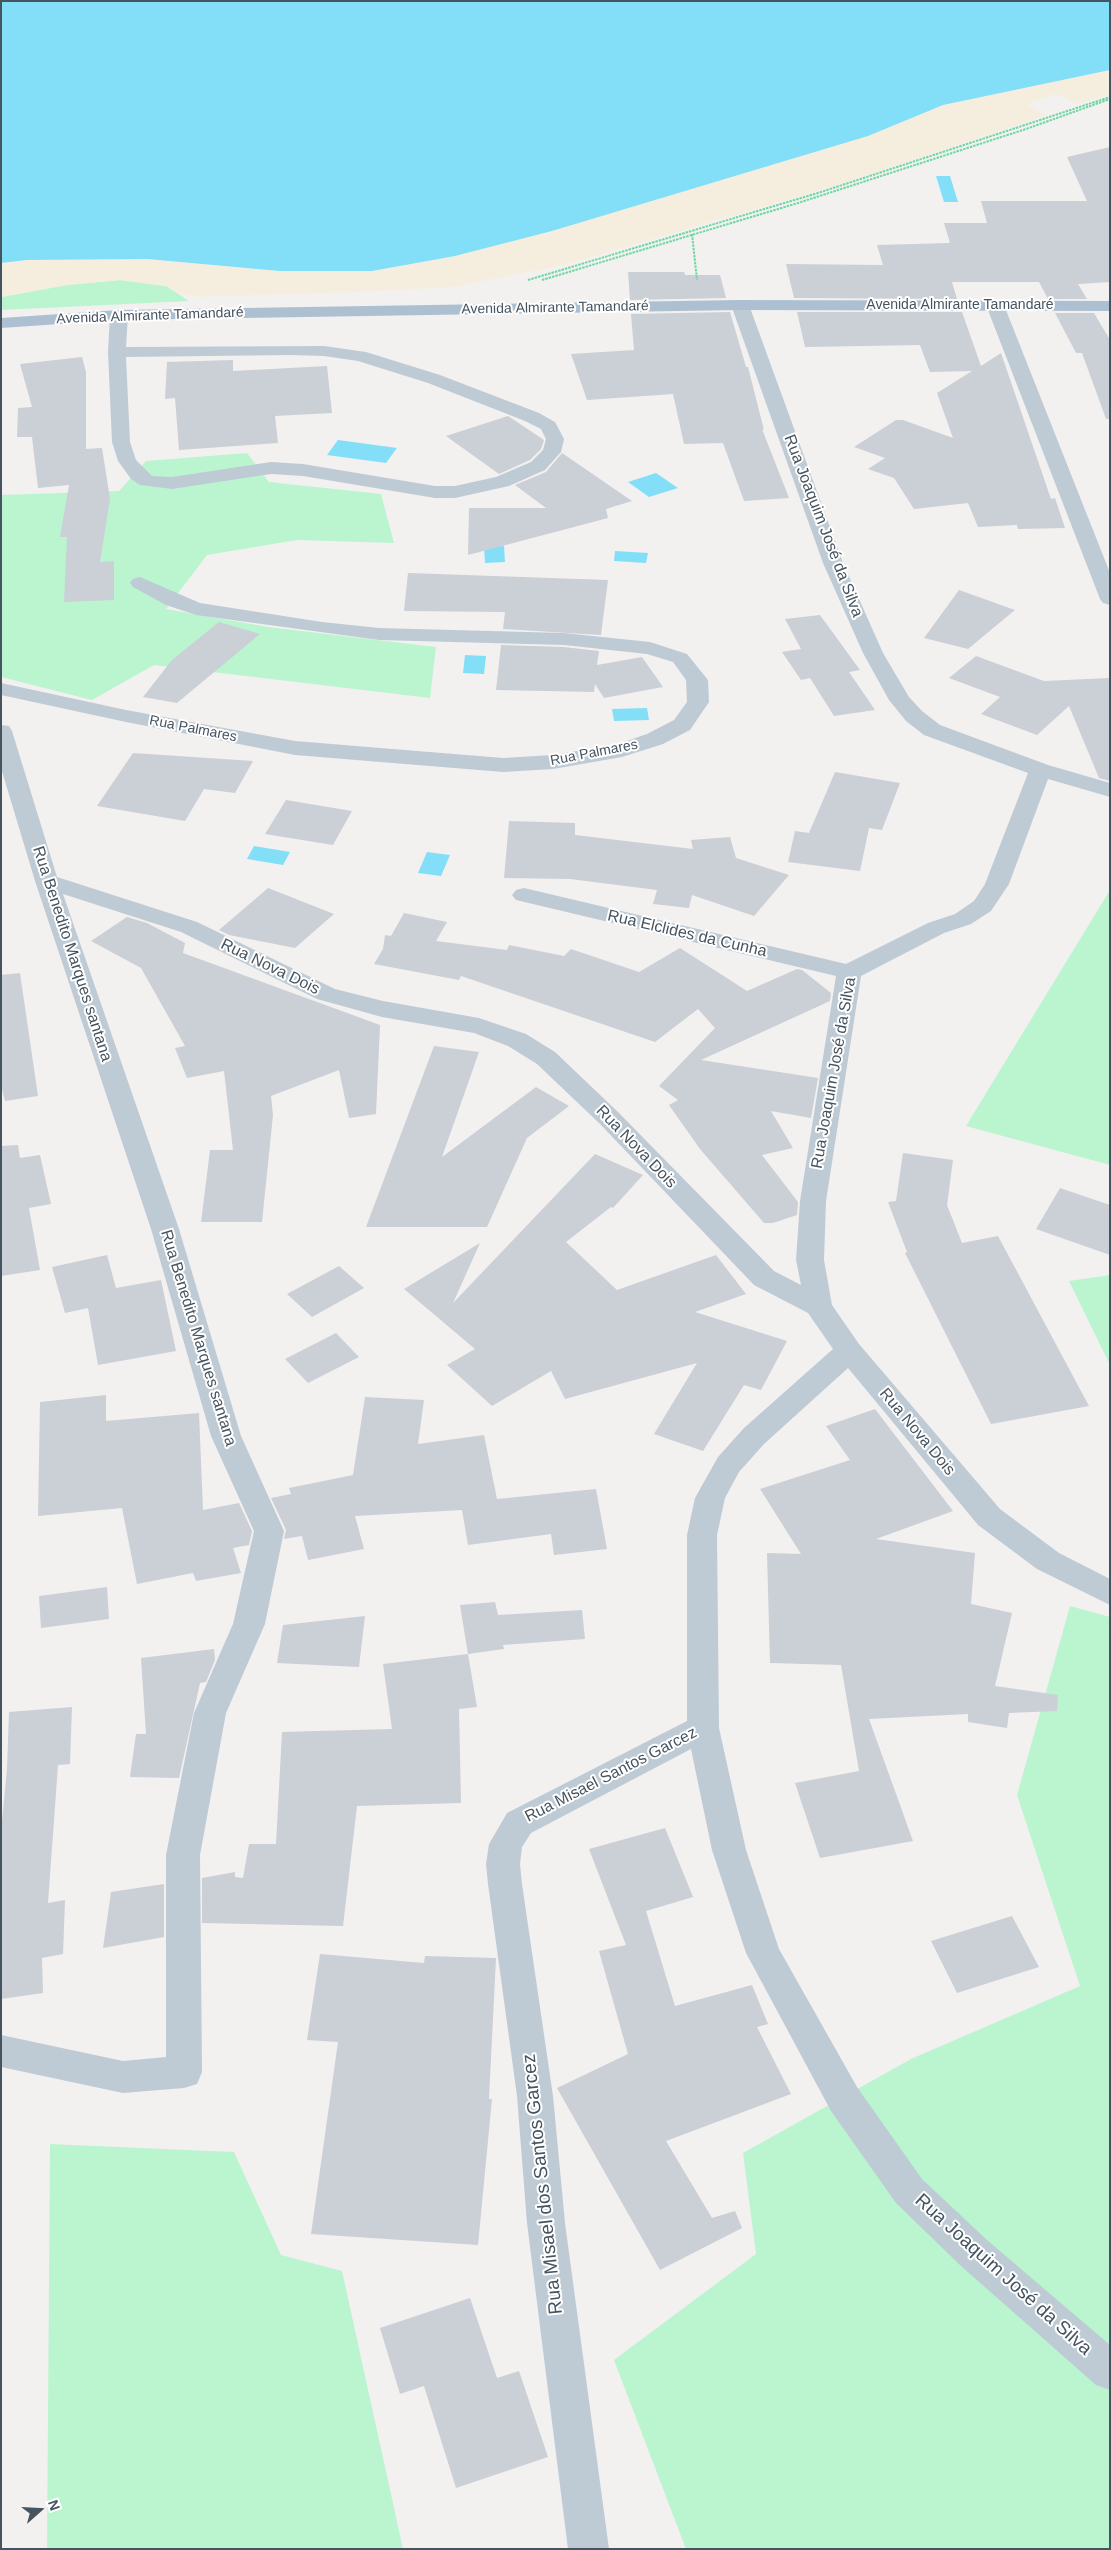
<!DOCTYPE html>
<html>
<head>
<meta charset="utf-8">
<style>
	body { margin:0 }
	#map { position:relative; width:1111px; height:2550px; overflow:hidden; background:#f3f0f0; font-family:Arial,sans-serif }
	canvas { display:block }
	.frame { position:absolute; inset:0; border:2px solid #465460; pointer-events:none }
	.north { position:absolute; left:15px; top:2485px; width:50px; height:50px; -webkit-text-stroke:4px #fff; paint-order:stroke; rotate:71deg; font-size:14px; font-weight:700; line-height:20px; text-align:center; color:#465460 }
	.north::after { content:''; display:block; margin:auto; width:18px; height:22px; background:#465460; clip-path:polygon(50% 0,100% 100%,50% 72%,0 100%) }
</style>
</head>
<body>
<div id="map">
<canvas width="1111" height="2550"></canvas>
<div class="frame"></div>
<div class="north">N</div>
</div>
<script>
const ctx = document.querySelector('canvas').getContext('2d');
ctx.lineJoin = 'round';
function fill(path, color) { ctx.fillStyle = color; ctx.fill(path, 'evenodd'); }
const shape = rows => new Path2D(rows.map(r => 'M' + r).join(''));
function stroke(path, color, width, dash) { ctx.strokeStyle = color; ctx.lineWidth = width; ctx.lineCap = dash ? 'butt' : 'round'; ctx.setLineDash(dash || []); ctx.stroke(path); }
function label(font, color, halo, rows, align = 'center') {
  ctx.font = font + ' Arial,sans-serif'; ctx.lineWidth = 4; ctx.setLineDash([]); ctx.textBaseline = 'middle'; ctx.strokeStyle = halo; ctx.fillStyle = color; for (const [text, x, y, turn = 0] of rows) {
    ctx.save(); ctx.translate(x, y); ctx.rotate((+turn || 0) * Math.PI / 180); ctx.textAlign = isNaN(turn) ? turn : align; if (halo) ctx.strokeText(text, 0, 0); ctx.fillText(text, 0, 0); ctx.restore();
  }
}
fill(shape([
	[120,280,166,286,189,301,1,310,1,297,67,285],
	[247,453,269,482,381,494,394,543,297,540,207,555,166,609,268,627,436,647,430,698,154,665,92,700,1,677,1,495,119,491,146,461],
	[1110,890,1110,1165,966,1126],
	[1110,1275,1110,1365,1069,1281],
	[1070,1606,1110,1617,1110,2549,686,2549,614,2360,756,2254,743,2153,911,2059,1080,1986,1017,1795],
	[50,2144,234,2152,281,2255,342,2271,403,2549,47,2549]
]), '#baf5d0');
fill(shape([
	[1110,70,1110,94,1077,104,1056,94,1026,104,1047,115,848,182,564,265,454,287,361,292,199,297,178,293,166,286,120,280,67,285,1,297,1,263,27,260,147,259,279,271,372,271,456,256,552,231,943,105]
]), '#f5eedf');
fill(shape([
	[1,1,1110,1,1110,70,943,105,868,136,552,231,455,256,372,271,279,271,147,259,27,260,1,263],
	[936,176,950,176,958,202,944,202],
	[338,440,397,448,386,463,327,455],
	[656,473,678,488,649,497,628,482],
	[504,546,505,562,485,563,484,547],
	[615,551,648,553,646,563,614,561],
	[465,655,486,656,484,674,463,673],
	[647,708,649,720,614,721,612,709],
	[254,846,290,852,283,865,247,859],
	[427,852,450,855,441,876,418,873]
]), '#82dff7');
fill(shape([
	[1110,147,1110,282,1078,284,1087,299,1048,299,1039,282,952,282,957,299,794,298,786,264,883,265,877,245,950,243,944,223,987,223,981,201,1087,201,1067,157],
	[628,272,684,272,685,275,720,275,726,298,630,300],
	[730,312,746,367,748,367,764,430,762,429,789,498,744,501,723,443,684,444,673,394,587,400,571,354,634,350,631,314],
	[797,312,962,312,981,366,1001,353,1051,499,1055,498,1065,528,1018,529,1017,525,978,527,968,503,914,509,894,478,868,469,885,458,854,447,896,420,903,420,953,438,937,393,972,371,930,372,920,345,805,347],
	[1055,313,1094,313,1110,340,1110,419,1106,419,1082,353,1076,353],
	[82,357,86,372,86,449,102,448,110,499,100,562,114,561,114,600,64,602,67,537,60,537,69,485,38,488,32,437,17,437,18,408,32,407,20,364],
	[233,360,233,371,327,366,332,413,275,416,278,443,179,450,175,398,165,399,167,362],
	[508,416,544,440,541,449,530,460,499,474,446,436],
	[562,453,632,501,606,509,608,518,468,555,469,508,546,508,515,485,546,472],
	[408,573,608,580,601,635,503,629,505,612,404,611],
	[959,590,1015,610,968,649,924,638],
	[820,615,860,670,849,672,875,710,834,716,810,678,801,680,782,652,801,649,785,619],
	[219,622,260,634,177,703,143,697,172,660],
	[501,645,564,647,599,651,597,665,642,657,663,687,604,698,595,684,594,692,496,690],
	[976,656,1044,681,1110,678,1110,781,1099,778,1069,706,1037,735,981,714,1000,697,949,678],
	[133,753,253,761,235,793,204,789,185,821,97,806],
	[835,772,900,783,882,830,869,828,860,871,788,862,795,831,809,833],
	[286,800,352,811,333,845,265,834],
	[509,821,575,823,575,835,693,849,691,840,730,837,736,858,789,875,754,916,692,895,689,908,653,904,657,890,570,879,504,878],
	[268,888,334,914,295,948,229,935,219,930],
	[404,913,447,922,436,941,507,950,509,945,564,956,571,949,639,972,680,948,747,991,797,969,802,970,831,993,830,1001,701,1060,818,1078,811,1118,771,1111,793,1148,762,1155,798,1202,797,1215,773,1223,764,1223,700,1149,669,1105,678,1100,659,1086,715,1028,698,1009,655,1042,461,976,459,980,374,964,383,949,385,935,391,936],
	[127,917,147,923,185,943,183,953,380,1025,376,1114,349,1118,339,1070,271,1096,273,1115,262,1222,201,1222,210,1150,233,1150,224,1071,187,1078,175,1048,185,1046,141,968,91,941],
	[20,973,38,1096,5,1101,1,1085,1,975],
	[434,1046,479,1052,442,1157,536,1087,569,1106,527,1138,487,1227,366,1227],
	[18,1145,20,1158,40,1155,51,1204,29,1208,40,1270,1,1276,1,1146],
	[903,1153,953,1160,947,1205,962,1243,998,1236,1089,1406,991,1424,905,1253,907,1252,888,1202,896,1201],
	[595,1154,643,1175,613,1208,611,1207,566,1242,617,1290,716,1255,746,1294,695,1312,787,1341,761,1390,744,1385,703,1451,654,1434,697,1363,565,1399,551,1371,492,1406,447,1365,475,1349,404,1289,480,1243,453,1303],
	[1060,1188,1110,1205,1110,1255,1036,1229],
	[107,1255,116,1288,161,1280,176,1351,98,1365,88,1308,65,1313,52,1267],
	[339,1266,364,1288,312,1317,287,1294],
	[336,1333,359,1357,308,1383,285,1359],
	[106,1395,106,1421,199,1413,203,1510,239,1503,252,1531,249,1545,233,1548,241,1573,196,1581,193,1573,137,1584,122,1508,38,1516,40,1402],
	[365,1397,424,1400,418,1444,484,1435,497,1499,596,1489,607,1549,554,1555,551,1534,468,1545,462,1510,355,1516,364,1549,308,1560,302,1536,284,1539,286,1530,271,1498,291,1494,289,1488,353,1475],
	[875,1409,953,1511,876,1539,975,1553,971,1604,1012,1613,995,1686,1058,1695,1057,1711,1009,1713,1007,1728,968,1722,968,1714,869,1719,913,1841,820,1858,795,1783,859,1771,841,1665,770,1663,767,1553,801,1554,760,1489,850,1460,826,1426],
	[107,1587,109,1619,41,1628,39,1596],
	[495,1602,498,1615,582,1610,585,1639,503,1645,504,1649,468,1654,460,1605],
	[365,1616,359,1667,277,1663,283,1625],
	[214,1649,215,1660,206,1682,200,1683,179,1778,130,1777,136,1734,146,1734,141,1658],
	[468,1654,477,1707,459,1709,461,1803,357,1806,343,1926,202,1923,202,1878,235,1872,235,1877,243,1878,249,1844,276,1844,282,1732,392,1729,383,1664],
	[72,1707,70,1764,58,1765,48,1903,65,1900,63,1954,42,1958,43,1993,1,1999,1,1831,7,1769,9,1712],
	[665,1828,693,1897,646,1911,675,2006,752,1985,768,2024,757,2027,791,2094,666,2141,712,2218,735,2211,742,2228,660,2270,557,2088,628,2054,599,1951,626,1945,589,1849],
	[164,1884,164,1937,103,1948,111,1892],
	[1012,1916,1039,1967,957,1993,931,1941],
	[320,1954,424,1963,425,1956,496,1958,489,2099,492,2099,478,2245,311,2234,338,2042,307,2040],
	[470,2298,497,2378,519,2371,548,2457,456,2488,424,2386,400,2394,380,2328]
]), '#cbcfd6');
stroke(shape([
	[692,234,697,280],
	[528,280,821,192,1110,97],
	[542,280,798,203,1026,129,1110,99]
]), '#6ed7a2', 2, [2.5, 1]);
fill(shape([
	[740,300,746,301,749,305,843,563,883,653,909,697,922,711,940,725,1048,765,1110,783,1110,797,1048,779,1009,884,991,911,971,924,944,933,861,976,826,1201,824,1260,832,1305,859,1344,1000,1509,1059,1553,1110,1579,1110,1605,1037,1569,978,1525,848,1368,764,1444,739,1472,725,1498,717,1535,719,1728,746,1850,779,1949,857,2087,922,2179,987,2240,1110,2345,1110,2390,1096,2385,961,2266,896,2203,831,2111,746,1953,712,1850,691,1749,531,1833,522,1847,520,1864,522,1884,553,2096,565,2223,609,2549,568,2549,527,2223,517,2096,488,1884,486,1864,489,1844,507,1813,687,1721,687,1535,695,1498,718,1457,744,1428,833,1349,808,1313,754,1285,600,1124,537,1064,508,1046,474,1033,382,1017,317,999,181,932,63,894,179,1229,241,1436,284,1531,265,1624,226,1713,200,1855,202,2072,197,2084,184,2088,123,2093,1,2067,1,2035,123,2061,166,2057,166,1855,194,1713,233,1624,254,1531,211,1436,151,1229,35,881,1,768,1,725,9,726,12,731,57,877,197,922,335,989,383,1001,479,1018,526,1034,555,1052,618,1112,774,1271,801,1285,796,1260,800,1201,836,976,516,900,512,895,516,890,524,888,846,964,928,923,955,914,974,901,985,884,1028,773,924,735,906,721,889,700,863,653,823,563,731,305,734,301,740,300],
	[995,300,1001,301,1004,305,1110,573,1110,605,1103,603,1100,599,986,305,989,301,995,300],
	[119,310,125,311,128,315,126,347,324,346,366,352,440,375,539,413,555,422,564,439,561,452,545,470,509,486,455,498,435,498,303,476,271,474,172,489,140,485,131,479,118,461,112,442,108,352,110,315,113,311,119,310],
	[290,355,324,356,358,361,428,383,525,421,541,429,546,439,543,450,531,462,496,477,455,486,435,486,303,464,271,462,172,477,152,476,136,460,130,442,126,357,290,355],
	[140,577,200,603,322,622,379,628,564,633,650,642,687,654,708,680,709,702,690,730,663,744,622,757,553,769,503,772,295,755,126,722,1,695,1,683,126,710,295,741,503,758,553,755,618,744,647,734,674,720,687,702,686,680,673,662,647,654,564,645,379,640,196,615,166,605,133,587,130,583,133,579,140,577]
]), '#bfcbd4');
fill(shape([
	[740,300,1110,301,1110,311,740,310,119,320,1,328,1,318,119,310,740,300]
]), '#adc0d2');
label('14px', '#465460', '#fff', [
	["Avenida Almirante Tamandaré",960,305],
	["Avenida Almirante Tamandaré",555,308,-1],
	["Avenida Almirante Tamandaré",150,316,-2],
	["Rua Palmares",193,729,11],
	["Rua Palmares",594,753,-11]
]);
label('16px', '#465460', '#fff', [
	["Rua Joaquim José da Silva",823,526,69],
	["Rua Elclides da Cunha",687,934,13],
	["Rua Benedito Marques santana",72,954,72],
	["Rua Nova Dois",270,967,26],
	["Rua Joaquim José da Silva",834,1073,-80],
	["Rua Nova Dois",636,1147,46],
	["Rua Benedito Marques santana",198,1338,73],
	["Rua Nova Dois",917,1432,50],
	["Rua Misael Santos Garcez",611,1775,-27]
]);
label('19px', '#465460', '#fff', [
	["Rua Misael dos Santos Garcez",543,2184,-96],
	["Rua Joaquim José da Silva",1003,2275,42]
]);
</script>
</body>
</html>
